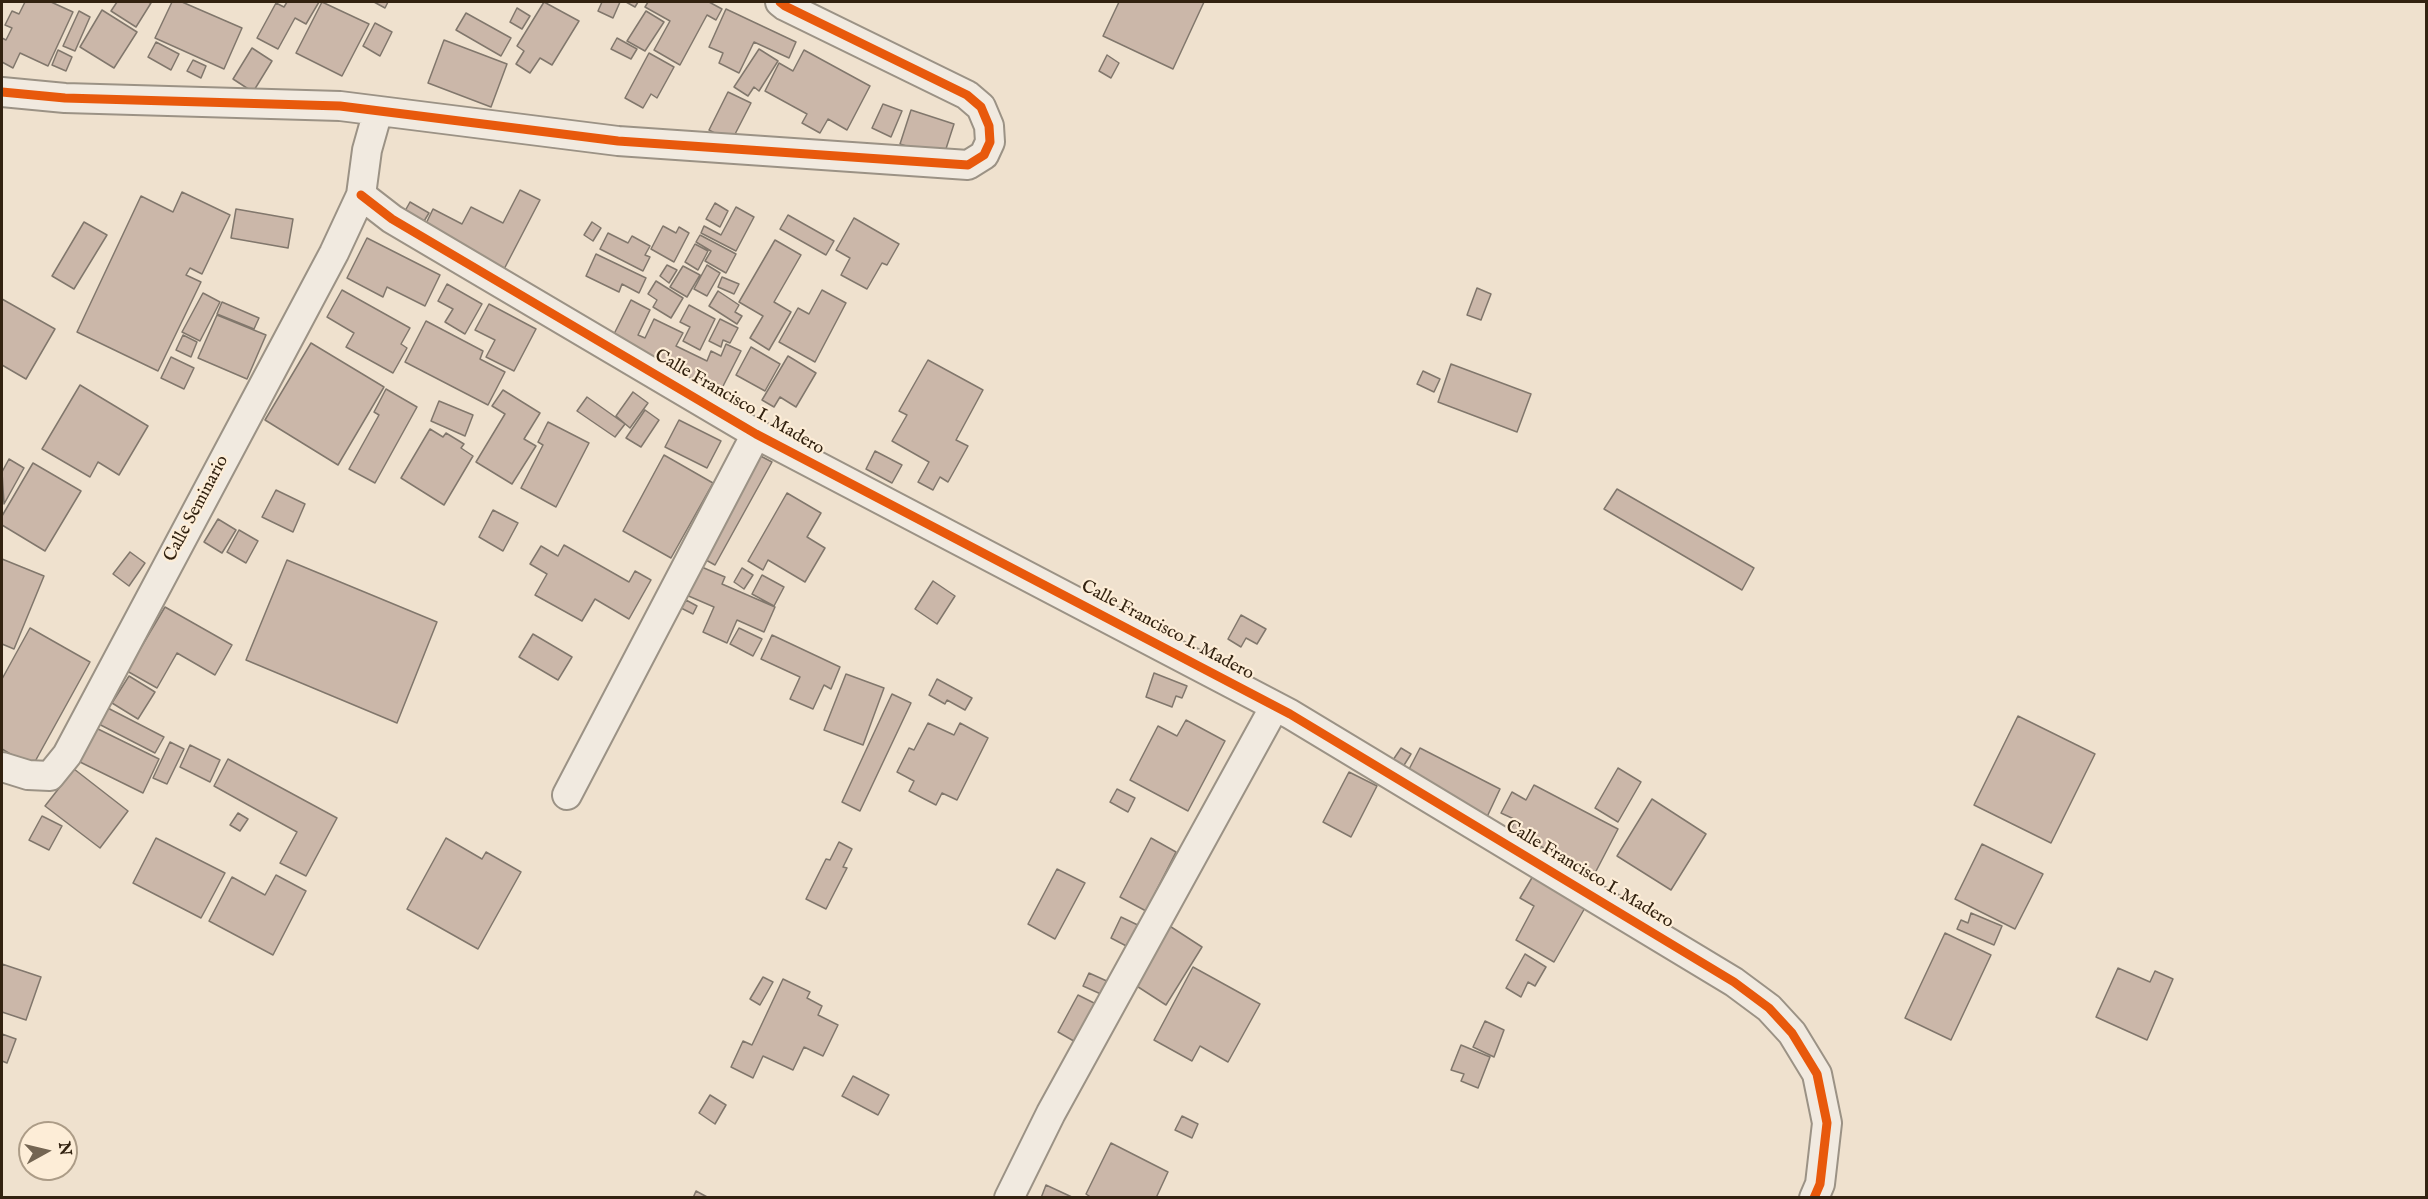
<!DOCTYPE html>
<html>
<head>
<meta charset="utf-8">
<style>
	body { margin:0 }
	#map { position:relative; width:2428px; height:1199px; overflow:hidden; background:#efe1ce; font-family:"IM FELL English",serif }
	canvas { display:block }
	.frame { position:absolute; inset:0; border:3px solid #322210; pointer-events:none }
	.north { position:absolute; left:18px; top:1121px; width:60px; height:60px; box-sizing:border-box; background:#fdedd7; border:2px solid #ac9c87; border-radius:50%; rotate:82deg; font-size:16px; font-weight:700; line-height:24px; text-align:center; color:#322210 }
	.north::after { content:''; display:block; margin:auto; width:21px; height:27px; background:#746552; clip-path:polygon(50% 0,100% 100%,50% 72%,0 100%) }
</style>
</head>
<body>
<div id="map">
<canvas width="2428" height="1199"></canvas>
<div class="frame"></div>
<div class="north">N</div>
</div>
<script>
const ctx = document.querySelector('canvas').getContext('2d');
ctx.lineJoin = 'round';
function fill(path, color) { ctx.fillStyle = color; ctx.fill(path, 'evenodd'); }
const shape = rows => new Path2D(rows.map(r => 'M' + r).join(''));
function stroke(path, color, width, dash) { ctx.strokeStyle = color; ctx.lineWidth = width; ctx.lineCap = dash ? 'butt' : 'round'; ctx.setLineDash(dash || []); ctx.stroke(path); }
function label(font, color, halo, rows, align = 'center') {
  ctx.font = font + ' "IM FELL English",serif'; ctx.lineWidth = 4.5; ctx.setLineDash([]); ctx.textBaseline = 'middle'; ctx.strokeStyle = halo; ctx.fillStyle = color; for (const [text, x, y, turn = 0] of rows) {
    ctx.save(); ctx.translate(x, y); ctx.rotate((+turn || 0) * Math.PI / 180); ctx.textAlign = isNaN(turn) ? turn : align; if (halo) ctx.strokeText(text, 0, 0); ctx.fillText(text, 0, 0); ctx.restore();
  }
}
const building = shape([
	[25,2,51,2,73,12,48,66,20,53,13,68,2,62,2,38,6,40,12,28,5,25,12,11,19,14,25,2],
	[117,2,148,2,151,3,136,27,111,11,117,2],
	[172,2,182,2,242,28,224,69,155,38,172,2],
	[287,2,319,2,306,24,295,18,278,49,257,38,276,3,284,7,287,2],
	[322,2,369,24,342,76,296,53,322,2],
	[374,2,388,2,385,8,374,2],
	[544,2,579,21,552,65,540,58,530,73,516,64,524,51,517,46,544,2],
	[602,2,620,2,613,18,598,11,602,2],
	[626,2,638,2,635,7,626,2],
	[648,2,709,2,722,9,716,20,707,15,680,65,654,50,670,21,645,7,648,2],
	[1119,2,1204,2,1173,69,1103,36,1119,2],
	[517,8,530,16,522,29,510,22,517,8],
	[726,9,796,42,789,58,754,42,739,73,719,63,723,53,709,47,726,9],
	[102,10,137,32,114,68,80,47,102,10],
	[79,11,90,17,75,51,63,46,79,11],
	[646,11,664,22,645,51,627,41,646,11],
	[466,13,511,38,501,56,456,30,466,13],
	[375,23,392,32,380,56,363,46,375,23],
	[617,38,637,49,631,59,611,49,617,38],
	[444,40,507,64,491,107,428,83,444,40],
	[156,42,179,54,171,70,148,57,156,42],
	[252,48,272,61,253,92,233,79,252,48],
	[759,49,778,61,759,91,754,87,748,96,734,87,759,49],
	[58,50,72,57,66,71,52,65,58,50],
	[804,50,870,86,847,130,828,119,820,133,802,123,807,114,765,91,779,63,793,71,804,50],
	[649,53,674,67,657,98,651,94,643,108,625,98,649,53],
	[1107,55,1119,63,1111,78,1099,71,1107,55],
	[193,60,206,66,201,78,187,71,193,60],
	[728,92,751,103,731,142,709,130,728,92],
	[883,104,902,111,891,137,872,128,883,104],
	[911,110,954,124,943,158,900,144,911,110],
	[520,190,540,200,501,275,421,234,433,209,462,224,471,207,503,223,520,190],
	[182,192,230,215,202,274,190,268,186,275,201,282,158,371,77,332,141,196,173,212,182,192],
	[410,202,429,213,418,231,400,220,410,202],
	[715,203,728,211,720,227,706,219,715,203],
	[736,207,754,217,736,251,701,233,704,226,721,235,736,207],
	[236,209,293,219,288,248,231,238,236,209],
	[788,215,834,241,826,255,780,229,788,215],
	[854,218,899,244,887,265,882,263,867,289,841,275,850,258,836,250,854,218],
	[84,222,107,235,74,289,52,276,84,222],
	[592,222,601,228,593,241,584,235,592,222],
	[663,226,676,233,679,227,689,233,674,262,651,249,663,226],
	[608,233,628,243,632,236,650,246,645,255,650,257,643,271,600,249,608,233],
	[700,235,736,254,726,273,705,261,711,251,696,242,700,235],
	[367,238,440,275,425,306,387,287,383,297,347,278,367,238],
	[775,240,801,255,774,302,791,312,769,350,750,338,763,316,739,302,775,240],
	[695,244,708,251,698,270,685,262,695,244],
	[596,254,646,278,639,293,622,284,619,292,586,276,596,254],
	[667,265,677,270,669,283,660,276,667,265],
	[707,265,720,273,707,296,694,289,707,265],
	[683,266,700,275,687,297,670,287,683,266],
	[722,277,739,284,734,294,718,287,722,277],
	[656,281,683,298,671,318,653,307,657,300,648,294,656,281],
	[447,284,482,304,465,334,445,322,453,309,438,301,447,284],
	[1477,288,1491,294,1481,320,1467,315,1477,288],
	[342,290,410,328,401,344,407,348,393,373,346,347,354,333,327,317,342,290],
	[822,290,846,303,815,362,779,342,798,308,809,314,822,290],
	[718,291,739,305,735,312,742,316,737,324,709,306,718,291],
	[203,293,220,302,200,341,182,332,203,293],
	[2,299,55,329,26,379,2,365,2,299],
	[631,300,650,310,638,335,645,338,654,319,683,333,676,346,707,361,711,351,721,356,726,344,741,351,718,396,610,342,631,300],
	[222,302,259,318,254,329,217,314,222,302],
	[489,304,536,329,514,371,486,357,495,340,475,330,489,304],
	[689,305,715,319,700,350,683,341,690,327,680,322,689,305],
	[217,315,266,335,247,379,198,358,217,315],
	[720,319,738,328,730,343,723,340,721,347,709,341,720,319],
	[426,321,483,351,480,359,505,372,488,405,405,362,426,321],
	[183,335,197,342,191,357,176,350,183,335],
	[311,343,384,387,338,465,265,420,311,343],
	[751,347,780,364,765,391,736,375,751,347],
	[788,356,816,373,796,407,780,397,774,407,762,400,788,356],
	[171,357,194,368,184,389,161,378,171,357],
	[928,360,983,390,956,440,968,446,948,482,940,477,933,490,918,482,929,462,892,441,907,415,899,411,928,360],
	[1451,364,1531,394,1517,432,1438,402,1451,364],
	[1423,371,1440,379,1434,392,1417,384,1423,371],
	[80,385,148,426,119,475,98,462,90,477,42,449,80,385],
	[386,389,417,407,375,483,349,469,379,415,374,412,386,389],
	[503,390,540,413,524,439,536,446,512,484,476,462,505,414,492,406,503,390],
	[633,392,648,403,630,428,616,416,633,392],
	[587,397,625,424,615,437,577,411,587,397],
	[439,401,473,415,465,436,431,421,439,401],
	[645,410,659,420,641,447,626,438,645,410],
	[679,420,721,441,707,468,665,447,679,420],
	[548,422,589,443,556,507,521,488,543,445,538,442,548,422],
	[430,429,443,437,446,433,464,444,461,448,473,456,444,505,401,478,430,429],
	[751,451,772,462,715,565,695,554,751,451],
	[875,451,902,465,892,483,866,469,875,451],
	[664,455,713,483,671,558,623,531,664,455],
	[9,459,24,468,4,504,2,472,9,459],
	[33,463,81,491,45,551,2,525,2,516,33,463],
	[1617,489,1754,568,1742,590,1604,509,1617,489],
	[276,490,305,504,293,532,262,517,276,490],
	[787,493,821,513,807,537,825,548,805,582,768,560,763,570,748,561,787,493],
	[493,510,518,523,503,551,479,537,493,510],
	[218,519,236,530,222,553,204,542,218,519],
	[239,530,258,541,246,563,227,552,239,530],
	[564,545,629,582,635,571,651,580,629,619,595,599,582,621,535,595,547,574,530,564,541,546,558,556,564,545],
	[130,552,145,563,129,586,113,574,130,552],
	[2,559,44,576,14,649,2,644,2,559],
	[287,560,437,622,397,723,246,660,287,560],
	[690,562,725,577,722,584,775,607,764,632,737,620,727,643,703,632,714,607,677,591,690,562],
	[742,568,753,575,744,589,734,582,742,568],
	[762,575,784,587,774,606,752,594,762,575],
	[933,581,955,596,937,624,915,609,933,581],
	[686,600,697,606,693,614,681,608,686,600],
	[165,607,232,645,215,675,177,653,157,688,127,671,165,607],
	[1241,615,1266,629,1257,644,1246,638,1241,647,1228,639,1241,615],
	[30,628,90,662,32,767,2,749,2,679,30,628],
	[739,628,762,639,753,656,730,644,739,628],
	[533,634,572,657,558,680,519,657,533,634],
	[772,635,840,667,831,689,824,685,813,709,790,699,800,677,761,659,772,635],
	[1154,673,1187,686,1182,698,1176,696,1172,707,1146,697,1154,673],
	[846,674,884,688,863,745,824,730,846,674],
	[129,676,155,692,138,719,112,703,129,676],
	[937,679,972,698,965,710,947,700,945,704,929,695,937,679],
	[892,694,911,703,860,811,842,802,892,694],
	[100,704,164,737,155,753,91,720,100,704],
	[2018,716,2095,754,2051,843,1974,805,2018,716],
	[1186,720,1225,741,1188,811,1130,780,1158,726,1177,736,1186,720],
	[928,723,954,735,960,723,988,738,957,800,942,793,936,805,909,791,914,781,897,772,909,748,914,750,928,723],
	[96,728,159,759,143,793,80,762,96,728],
	[170,742,184,749,167,784,153,778,170,742],
	[190,745,220,760,210,782,180,767,190,745],
	[1401,748,1411,754,1401,770,1391,763,1401,748],
	[1420,748,1500,789,1486,819,1405,777,1420,748],
	[228,759,337,818,306,876,280,863,297,832,214,786,228,759],
	[1618,768,1641,782,1618,822,1595,808,1618,768],
	[74,769,128,811,100,848,45,806,74,769],
	[1349,772,1377,786,1351,837,1323,822,1349,772],
	[1534,785,1618,829,1594,875,1510,830,1516,820,1501,813,1512,792,1526,800,1534,785],
	[1117,789,1135,798,1128,812,1110,802,1117,789],
	[1652,799,1706,834,1671,890,1617,856,1652,799],
	[238,813,248,819,240,831,230,825,238,813],
	[42,816,62,826,49,850,29,840,42,816],
	[156,838,225,873,201,918,133,883,156,838],
	[446,838,482,859,486,852,521,872,478,949,407,909,446,838],
	[1151,838,1176,852,1146,911,1120,897,1151,838],
	[839,842,852,849,843,867,847,868,826,909,806,899,826,859,830,860,839,842],
	[1982,844,2043,874,2015,929,1955,899,1982,844],
	[1057,869,1085,883,1055,939,1028,924,1057,869],
	[276,875,306,891,273,955,209,921,232,877,265,895,276,875],
	[1533,876,1586,906,1554,962,1516,940,1534,906,1520,898,1533,876],
	[1971,913,2002,926,1994,945,1957,929,1961,920,1968,923,1971,913],
	[1121,917,1144,928,1134,950,1111,938,1121,917],
	[1165,923,1202,947,1166,1005,1129,981,1165,923],
	[1945,933,1991,955,1951,1040,1905,1018,1945,933],
	[1525,954,1546,967,1535,986,1528,982,1521,997,1506,988,1525,954],
	[2,964,41,977,26,1020,2,1012,2,964],
	[1193,967,1260,1004,1228,1062,1200,1046,1192,1061,1154,1040,1193,967],
	[2118,968,2150,982,2155,971,2173,979,2147,1040,2096,1017,2118,968],
	[1089,973,1109,982,1103,995,1083,986,1089,973],
	[763,977,773,982,760,1005,750,999,763,977],
	[783,979,810,992,807,998,822,1006,818,1015,838,1025,823,1056,804,1047,793,1070,763,1056,753,1078,731,1067,743,1041,752,1045,783,979],
	[1078,995,1100,1006,1079,1044,1058,1032,1078,995],
	[1485,1021,1504,1030,1494,1057,1473,1047,1485,1021],
	[2,1034,16,1039,7,1063,2,1061,2,1034],
	[1461,1045,1490,1057,1478,1088,1461,1081,1464,1074,1451,1070,1461,1045],
	[853,1076,889,1095,878,1115,842,1096,853,1076],
	[710,1095,726,1105,715,1124,699,1113,710,1095],
	[1182,1116,1198,1124,1192,1138,1175,1130,1182,1116],
	[1111,1143,1168,1172,1156,1198,1092,1198,1086,1194,1111,1143],
	[1046,1185,1074,1198,1041,1198,1046,1185],
	[696,1191,709,1198,693,1198,696,1191]
]);
fill(building, '#cbb7a9');
stroke(building, '#81776c', 1.5);
const minor = shape([
	[2,92,65,98,340,106,618,141,968,165,984,155,990,142,989,126,981,107,967,95,785,6,780,2],
	[361,195,392,219,756,434,1290,714,1734,982,1769,1008,1792,1033,1817,1074,1827,1123,1820,1184,1814,1198],
	[2,767,28,775,50,776,67,755,334,253,361,195,367,150,378,111],
	[567,795,756,434],
	[1009,1198,1051,1113,1275,706]
]);
stroke(minor, '#9b9285', 32);
stroke(minor, '#f1eae0', 28);
stroke(shape([
	[2,92,65,98,340,106,618,141,968,165,984,155,990,142,989,126,981,107,967,95,785,6,780,2],
	[361,195,392,219,756,434,1290,714,1734,982,1769,1008,1792,1033,1817,1074,1827,1123,1820,1184,1814,1198]
]), '#e8590c', 9);
label('18px', '#322210', '#fdedd7', [
	["Calle Francisco I. Madero",739,403,30],
	["Calle Seminario",197,509,-62],
	["Calle Francisco I. Madero",1167,631,28],
	["Calle Francisco I. Madero",1589,875,31]
]);
</script>
</body>
</html>
